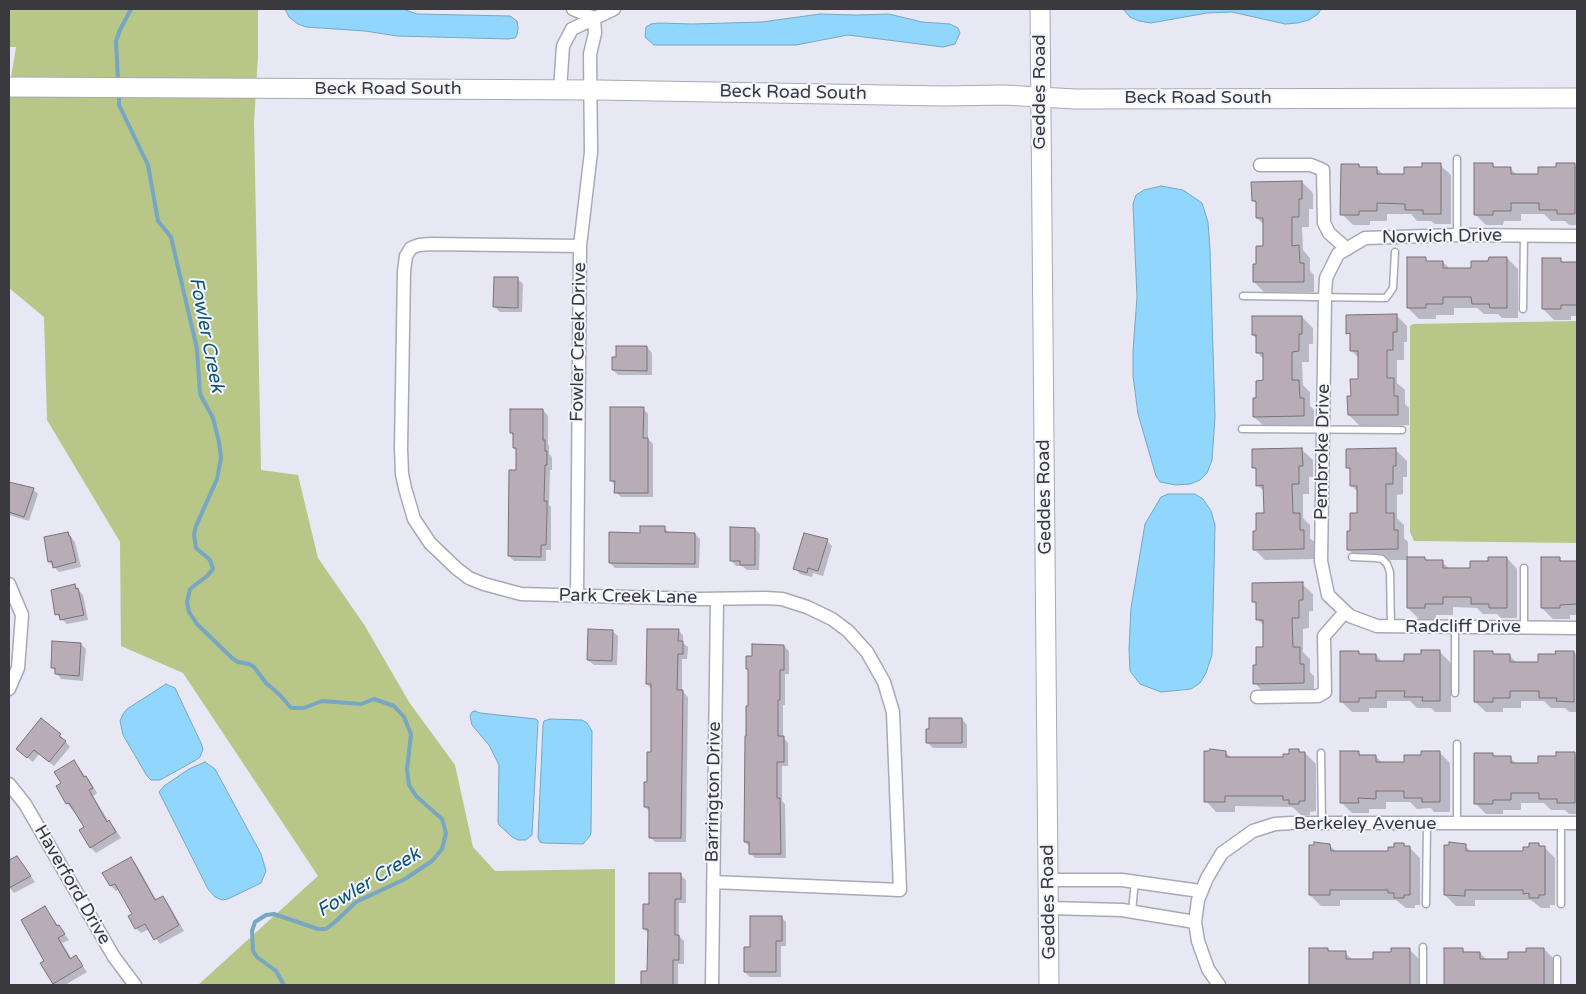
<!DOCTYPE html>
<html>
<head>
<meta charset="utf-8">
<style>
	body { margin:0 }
	#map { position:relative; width:1586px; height:994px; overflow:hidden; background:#e8e7f4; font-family:"Varela Round",sans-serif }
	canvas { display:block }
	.frame { position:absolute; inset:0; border:10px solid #39393e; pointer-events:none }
</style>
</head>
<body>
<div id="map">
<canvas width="1586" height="994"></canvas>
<div class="frame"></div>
</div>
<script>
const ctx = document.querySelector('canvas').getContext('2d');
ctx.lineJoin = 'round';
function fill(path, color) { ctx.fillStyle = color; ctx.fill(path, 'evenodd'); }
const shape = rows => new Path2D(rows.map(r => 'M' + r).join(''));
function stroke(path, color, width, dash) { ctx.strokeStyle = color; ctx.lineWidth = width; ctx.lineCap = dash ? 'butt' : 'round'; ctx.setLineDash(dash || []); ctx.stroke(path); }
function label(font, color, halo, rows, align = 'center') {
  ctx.font = font + ' "Varela Round",sans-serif'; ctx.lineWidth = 4; ctx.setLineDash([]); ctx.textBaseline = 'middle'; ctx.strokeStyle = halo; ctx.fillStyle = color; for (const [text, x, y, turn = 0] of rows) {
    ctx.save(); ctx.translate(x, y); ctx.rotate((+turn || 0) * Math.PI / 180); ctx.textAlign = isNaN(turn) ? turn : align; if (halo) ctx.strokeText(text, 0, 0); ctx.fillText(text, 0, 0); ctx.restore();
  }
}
fill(shape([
	[9,9,258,9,258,55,254,123,261,470,298,475,318,558,365,626,409,702,455,765,473,847,495,871,615,869,615,985,198,985,318,876,183,673,121,646,120,542,47,420,44,317,9,288,9,90,16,47,9,47],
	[1577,321,1577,543,1414,541,1410,532,1410,326,1413,324]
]), '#b8c688');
const water = shape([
	[285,9,403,9,417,14,510,16,517,21,518,28,517,35,515,38,508,39,397,36,365,31,306,27,298,24,289,17,285,9],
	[1123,9,1321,9,1318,14,1309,20,1298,23,1285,24,1232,12,1207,13,1151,23,1139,21,1130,17,1123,9],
	[820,14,856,15,889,14,922,22,950,24,958,28,960,33,955,44,943,47,848,35,796,45,654,45,645,37,646,27,651,24,659,23,692,24,762,22,820,14],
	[1161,186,1183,190,1202,203,1208,222,1210,250,1215,417,1212,460,1207,473,1200,480,1190,484,1176,485,1160,482,1156,476,1138,414,1133,376,1133,351,1137,297,1133,204,1136,195,1144,190,1161,186],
	[1168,494,1195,494,1203,499,1211,511,1215,525,1212,655,1206,673,1200,683,1191,689,1161,692,1140,684,1130,671,1129,649,1131,608,1145,524,1161,497,1168,494],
	[166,684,175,688,201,743,203,749,200,757,196,760,160,780,151,780,147,776,123,735,120,721,123,714,127,709,166,684],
	[475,711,480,713,536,719,538,721,532,835,526,840,518,840,512,837,499,825,498,822,499,765,489,745,472,725,470,716,472,712,475,711],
	[550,719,582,720,587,723,592,731,591,832,590,836,583,844,544,843,540,842,538,838,543,725,544,721,550,719],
	[205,762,215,769,261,854,266,871,261,883,228,899,222,900,215,897,208,889,159,792,164,786,189,769,205,762]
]);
fill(water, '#91d6fc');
stroke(water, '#77a7c3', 1);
fill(shape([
	[1574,164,1577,168,1577,225,1569,225,1565,221,1551,221,1544,214,1521,214,1521,221,1504,221,1503,225,1486,225,1475,214,1493,165,1496,168,1510,168,1517,175,1539,175,1557,168],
	[1359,165,1362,168,1376,168,1384,175,1406,175,1423,168,1440,165,1451,175,1451,224,1435,224,1431,221,1417,221,1411,214,1387,214,1387,221,1370,221,1370,225,1353,225,1342,214],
	[1302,182,1313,193,1313,209,1309,209,1309,227,1302,227,1303,250,1310,258,1310,271,1314,275,1314,292,1265,293,1254,282,1257,265,1264,247,1264,225,1257,218,1257,204,1253,200],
	[1425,258,1428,262,1443,262,1450,269,1472,269,1490,262,1507,258,1518,269,1518,318,1502,318,1498,314,1484,314,1477,308,1454,308,1454,315,1436,315,1436,319,1419,319,1408,308],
	[1560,260,1564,263,1577,263,1577,316,1571,316,1571,320,1554,320,1543,309],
	[518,279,523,284,522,312,500,312,495,307],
	[1396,315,1407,326,1407,342,1404,342,1404,360,1397,360,1397,383,1405,390,1405,404,1409,408,1409,425,1360,426,1349,415,1352,398,1359,380,1359,358,1352,351,1352,337,1348,333],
	[1302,317,1313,328,1313,344,1309,344,1309,362,1302,362,1303,385,1310,392,1310,406,1314,410,1314,427,1265,427,1254,417,1257,399,1264,382,1264,360,1257,352,1257,339,1253,335],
	[647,347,652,353,652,375,618,375,613,370],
	[643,408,648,414,648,439,653,444,653,497,621,497,616,492,616,486,611,481],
	[543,410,548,416,548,444,549,446,549,454,552,457,552,470,550,470,549,505,551,507,551,550,546,550,546,561,514,561,509,556,517,472,517,451,514,448,514,436,511,433],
	[1302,450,1313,460,1313,477,1309,477,1309,494,1303,494,1303,518,1310,525,1310,538,1314,542,1315,559,1265,560,1254,549,1257,532,1265,514,1265,492,1257,485,1257,471,1253,467],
	[1396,450,1407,461,1407,477,1403,477,1403,494,1397,495,1397,518,1404,525,1404,538,1408,542,1408,558,1425,558,1428,562,1442,562,1450,569,1472,569,1490,562,1507,558,1517,569,1517,618,1501,618,1497,614,1483,614,1477,608,1453,607,1453,615,1436,615,1436,619,1419,619,1408,608,1408,560,1359,560,1348,549,1352,532,1359,514,1358,492,1351,485,1351,471,1347,467],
	[9,484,22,488,33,489,38,494,29,521,9,515],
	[664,528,670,533,695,534,700,539,699,568,615,568,610,563,641,534],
	[755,529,760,534,759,570,747,570,742,566,736,566,731,560],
	[68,533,75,542,81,567,59,572,49,562],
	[827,541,832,546,823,576,813,573,812,577,800,574,795,568],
	[1559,559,1563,562,1577,562,1577,615,1570,615,1570,619,1553,619,1542,608],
	[1302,584,1313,594,1313,611,1309,611,1309,628,1303,629,1303,652,1310,659,1310,672,1314,676,1314,693,1265,694,1255,683,1258,666,1265,648,1264,626,1257,619,1257,605,1253,601],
	[75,586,83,595,88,620,67,624,56,614],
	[678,630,683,635,683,643,688,647,687,659,682,659,682,691,688,697,686,842,655,842,650,837,650,812,645,807,652,753,652,690,647,684],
	[612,631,618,636,617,665,594,665,588,660],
	[81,644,86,649,83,681,61,679,52,667],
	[784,646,789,651,789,674,785,674,785,705,783,705,783,737,788,743,788,766,782,766,782,801,785,804,786,858,755,858,750,853,750,847,745,842,749,707,749,671,747,669,753,657],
	[1358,652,1362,655,1376,655,1383,663,1405,663,1423,655,1440,652,1451,663,1451,712,1435,712,1431,708,1417,708,1410,701,1387,701,1387,708,1369,708,1369,712,1352,712,1341,701],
	[1492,652,1496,656,1510,656,1517,663,1539,663,1557,656,1574,652,1577,655,1577,712,1569,712,1565,708,1551,708,1544,701,1521,701,1521,708,1503,708,1503,712,1486,712,1475,702],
	[962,719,967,725,967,748,933,748,928,743],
	[60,735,70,747,54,766,39,754,33,762,23,754],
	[1211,750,1225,752,1232,758,1285,759,1299,750,1302,753,1305,753,1316,764,1316,811,1310,812,1310,815,1301,815,1292,807,1235,806,1235,812,1216,812,1206,801],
	[1439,752,1450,763,1450,812,1434,812,1431,808,1417,809,1410,802,1386,802,1386,809,1369,809,1369,813,1352,813,1341,802,1358,753,1361,756,1375,756,1383,763,1405,763,1422,756],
	[1493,754,1496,757,1510,757,1517,765,1539,765,1557,757,1574,754,1577,757,1577,814,1569,814,1565,810,1551,810,1544,803,1521,803,1521,810,1503,810,1503,814,1486,814,1475,803],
	[74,762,91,783,97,793,93,796,109,822,114,827,121,838,96,853,91,848,81,831,86,828,67,803,62,783],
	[1403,844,1407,847,1409,847,1420,858,1420,905,1415,905,1415,908,1406,908,1396,900,1340,900,1340,906,1321,906,1310,895,1330,846,1337,852,1389,852],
	[1538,844,1542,847,1544,847,1555,858,1555,905,1550,905,1550,908,1541,908,1531,900,1475,900,1475,906,1456,906,1445,895,1465,846,1472,852,1524,852],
	[17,857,35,882,14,893,9,887,9,862],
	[131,858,136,864,157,901,162,898,168,903,184,931,160,944,149,929,141,933,136,928,133,914,119,889,116,891,111,886,104,873],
	[680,875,686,880,686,903,679,903,679,936,684,941,684,964,678,964,678,985,642,985,643,972,648,972,649,934,644,929,650,905],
	[45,908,69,940,62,943,72,959,76,957,87,972,65,985,55,985,54,984,46,961],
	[781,917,786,922,786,946,781,946,781,977,750,977,745,972,751,948],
	[1311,949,1328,949,1331,953,1345,953,1353,960,1374,960,1392,953,1409,949,1420,960,1420,985,1311,985],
	[1544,949,1555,960,1555,985,1445,985,1445,950,1462,950,1466,953,1480,953,1487,960,1509,960,1527,953]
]), '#0003');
stroke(shape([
	[118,81,116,41,120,30,131,9],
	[119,93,119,105,148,165,158,221,171,237,197,349,200,394,213,418,219,442,221,458,217,479,196,526,194,535,196,548,210,560,213,569,207,576,190,589,187,602,189,612,197,624,232,658,238,662,249,664,254,667,266,683,280,695,291,708,304,708,322,701,361,704,374,699,394,706,404,717,411,734,407,770,409,785,416,796,442,819,446,833,442,849,432,861,405,879,356,902,335,922,326,929,318,929,274,914,266,915,255,922,252,931,253,951,257,957,276,971,284,985]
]), '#77a7c3', 4);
const building = shape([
	[1422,163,1441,163,1441,214,1423,214,1423,210,1405,210,1405,204,1377,203,1377,211,1359,211,1359,215,1340,215,1341,164,1359,164,1359,167,1377,167,1377,174,1404,174,1404,167,1422,167,1422,163],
	[1474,163,1493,163,1493,167,1511,167,1511,174,1538,174,1538,167,1556,167,1556,163,1575,163,1575,214,1557,214,1557,210,1539,210,1539,203,1511,203,1511,211,1493,211,1493,215,1474,215,1474,163],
	[1302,181,1302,199,1299,199,1299,217,1292,217,1292,246,1299,245,1300,263,1304,263,1304,282,1253,282,1253,264,1256,264,1256,246,1263,246,1263,218,1256,218,1256,201,1252,201,1251,182,1302,181],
	[1407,257,1426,257,1426,261,1443,261,1443,268,1471,268,1471,261,1488,261,1489,257,1507,257,1507,308,1490,308,1489,304,1472,304,1471,297,1443,297,1443,304,1426,304,1426,308,1407,308,1407,257],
	[1542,258,1561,258,1561,262,1577,262,1577,305,1561,305,1561,309,1542,309,1542,258],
	[494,277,518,277,518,308,493,307,494,277],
	[1397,314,1397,332,1393,332,1393,350,1387,350,1387,378,1394,378,1394,396,1398,396,1398,415,1348,415,1347,396,1351,396,1350,379,1358,379,1358,351,1350,351,1350,333,1346,334,1346,315,1397,314],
	[1252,316,1302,316,1302,334,1299,334,1299,351,1292,352,1292,380,1299,380,1300,398,1304,398,1304,416,1253,417,1253,398,1256,398,1256,381,1263,380,1263,353,1256,353,1256,335,1252,335,1252,316],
	[616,346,647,346,647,371,612,370,612,357,616,357,616,346],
	[610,407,644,407,643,438,648,438,648,493,614,493,615,481,610,481,610,407],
	[510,409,543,409,543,440,545,440,545,451,547,451,547,465,545,465,544,501,547,501,547,514,546,545,541,545,541,557,508,556,509,470,516,470,516,448,513,448,513,433,510,433,510,409],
	[1302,448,1303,466,1299,466,1299,484,1292,484,1293,513,1300,513,1300,530,1304,530,1304,549,1253,550,1253,531,1256,531,1256,513,1264,513,1263,485,1256,486,1256,468,1252,468,1252,449,1302,448],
	[1396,448,1396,466,1393,466,1393,484,1386,484,1386,513,1394,513,1394,530,1398,530,1398,549,1347,550,1347,531,1350,531,1350,513,1357,513,1357,486,1350,486,1350,468,1346,468,1346,449,1396,448],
	[9,482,34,488,24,517,9,512,9,482],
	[640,526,665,526,665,532,695,533,695,564,609,563,609,532,640,533,640,526],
	[730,527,755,528,755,565,740,565,740,561,730,561,730,527],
	[68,532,69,536,70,536,76,562,53,568,52,561,48,562,44,537,68,532],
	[804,533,828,539,818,571,808,568,807,573,793,569,804,533],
	[1407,557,1425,557,1425,560,1443,560,1443,568,1470,568,1470,561,1488,561,1488,557,1507,557,1507,608,1489,608,1489,604,1471,604,1471,597,1443,597,1443,604,1425,604,1425,608,1407,608,1407,557],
	[1541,557,1560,557,1560,561,1577,561,1577,604,1560,605,1560,608,1541,608,1541,557],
	[1303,582,1303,600,1299,600,1299,618,1292,618,1293,647,1300,647,1300,664,1304,664,1304,683,1253,684,1253,665,1256,665,1256,647,1263,647,1263,620,1256,620,1256,602,1252,602,1252,583,1303,582],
	[75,584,76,589,78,588,84,615,60,620,59,614,55,615,51,590,75,584],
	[588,629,613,630,612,661,587,660,588,629],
	[647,629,679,629,678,641,683,641,683,654,678,654,677,690,683,690,681,838,649,838,649,807,644,807,644,782,647,782,647,752,651,752,651,684,646,684,647,629],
	[52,641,81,643,79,676,55,674,55,668,51,668,52,641],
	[752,644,784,645,784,670,780,670,780,700,778,700,778,736,784,736,784,762,777,762,777,798,780,798,781,854,749,854,749,842,744,842,745,736,746,736,746,706,748,706,748,669,746,669,746,656,752,656,752,644],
	[1421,650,1440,650,1440,701,1422,701,1423,697,1404,697,1405,691,1376,691,1376,698,1359,698,1359,702,1340,702,1340,651,1359,651,1359,654,1376,654,1376,661,1404,661,1404,654,1421,654,1421,650],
	[1474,651,1493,651,1493,654,1510,654,1510,662,1538,662,1538,654,1556,654,1555,651,1574,651,1574,702,1556,701,1557,698,1539,698,1539,691,1510,691,1510,698,1493,698,1493,702,1474,702,1474,651],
	[41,718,61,734,59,736,66,741,49,762,34,750,27,758,16,749,41,718],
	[929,718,962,718,962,743,926,743,926,729,929,729,929,718],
	[1210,749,1226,751,1226,757,1283,757,1283,754,1289,754,1289,749,1299,749,1299,752,1305,752,1305,801,1299,801,1299,804,1289,804,1289,800,1283,800,1283,796,1225,796,1225,802,1204,802,1204,751,1209,751,1210,749],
	[1340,751,1359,751,1359,755,1376,755,1376,762,1404,762,1404,755,1421,755,1421,751,1440,751,1440,802,1422,802,1422,798,1404,798,1404,791,1376,791,1376,799,1358,798,1359,803,1340,803,1340,751],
	[1556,752,1575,752,1575,803,1557,803,1557,799,1539,799,1539,793,1511,793,1511,800,1493,800,1493,804,1474,804,1474,753,1493,753,1493,756,1511,756,1511,763,1538,763,1538,756,1556,756,1556,752],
	[74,760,84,777,86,776,93,788,89,790,107,822,109,820,116,832,90,848,79,830,84,827,69,803,66,804,56,786,61,783,54,772,74,760],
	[1314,842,1330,844,1331,851,1388,851,1388,847,1394,847,1394,843,1404,843,1404,846,1410,846,1410,895,1404,895,1404,898,1394,898,1394,893,1388,893,1388,890,1330,890,1330,895,1309,895,1309,845,1314,845,1314,842],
	[1449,842,1466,844,1466,851,1523,851,1523,847,1529,847,1529,843,1539,843,1539,846,1545,846,1545,895,1539,895,1539,898,1529,898,1529,893,1523,894,1523,890,1465,890,1465,896,1444,895,1444,845,1449,845,1449,842],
	[17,856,31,876,9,888,9,860,17,856],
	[131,857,155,900,163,896,179,925,154,940,145,924,135,929,128,916,132,914,115,884,110,886,102,873,131,857],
	[649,873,681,873,681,899,675,899,675,935,679,935,679,960,673,960,673,985,641,985,641,971,647,971,648,929,643,929,643,904,649,904,649,873],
	[45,906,57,926,59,925,65,934,58,938,70,959,76,955,83,966,53,984,40,963,44,961,21,920,45,906],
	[750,916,782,916,782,941,776,941,776,972,744,972,744,947,750,947,750,916],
	[1309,948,1328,948,1328,951,1346,951,1346,959,1373,959,1373,952,1391,952,1391,948,1410,948,1410,985,1309,985,1309,948],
	[1444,948,1463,948,1463,952,1480,952,1480,959,1508,959,1508,952,1526,952,1526,948,1544,948,1544,985,1444,985,1444,948]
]);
fill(building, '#b8adb6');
stroke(building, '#7b7179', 1);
const service = shape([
	[1457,235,1457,159],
	[1243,296,1386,298,1393,288,1395,252],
	[1523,309,1524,236],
	[1242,429,1402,430],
	[1352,557,1376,558,1382,559,1387,564,1390,572,1391,627],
	[1524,568,1524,627],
	[1455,627,1455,693],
	[1457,744,1457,824],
	[1321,753,1322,823],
	[1426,904,1427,823],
	[1561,904,1561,823],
	[1132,911,1135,881],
	[1423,947,1423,985],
	[1557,959,1557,985]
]);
const minor = shape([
	[573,9,594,18],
	[560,90,563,46,572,29,614,9],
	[1260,165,1311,165,1323,170,1324,223,1329,233,1347,249],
	[1577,236,1457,235,1365,238,1338,254,1326,278,1325,297,1321,561,1328,595,1350,616,1377,626,1577,628],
	[580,246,431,244,419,245,411,248,406,256,404,271,401,448,402,474,405,488,414,519,430,543,456,568,469,578,484,584,521,594,699,599,765,598,782,599,807,607,832,619,848,631,867,652,884,682,893,712,900,890,713,882],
	[9,584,22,615,18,668,9,689],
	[577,595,580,246,591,152,590,54,595,33,594,18],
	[1257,697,1318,696,1325,692,1324,636,1345,612],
	[9,784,25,804,114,957,135,985],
	[1048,880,1122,880,1200,891],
	[1049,908,1122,910,1195,922],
	[712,985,717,599],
	[1219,985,1208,969,1198,941,1195,922,1198,900,1207,878,1222,853,1253,831,1275,824,1292,823,1577,823]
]);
const secondary = shape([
	[1040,9,1049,985],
	[9,87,597,90,944,96,1004,95,1075,99,1577,98]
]);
stroke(service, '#a9a9b4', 9);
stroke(minor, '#a9a9b4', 15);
stroke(secondary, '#a9a9b4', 21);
stroke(service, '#fff', 6);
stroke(minor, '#fff', 12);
stroke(secondary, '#fff', 19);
label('18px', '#39393e', '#f5f5ff', [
	["Beck Road South",388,89],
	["Geddes Road",1040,92,-90],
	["Beck Road South",793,93,1],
	["Beck Road South",1198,98],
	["Norwich Drive",1442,237,-1],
	["Fowler Creek Drive",579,342,-89],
	["Pembroke Drive",1323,452,-89],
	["Geddes Road",1045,497,-91],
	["Park Creek Lane",628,597,1],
	["Radcliff Drive",1463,627],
	["Barrington Drive",714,792,-89],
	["Berkeley Avenue",1365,824],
	["Haverford Drive",72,885,60],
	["Geddes Road",1049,902,-91]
]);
label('italic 19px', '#0a5474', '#f5f5ff', [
	["Fowler Creek",206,335,79],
	["Fowler Creek",369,883,-31]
]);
</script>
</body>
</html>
